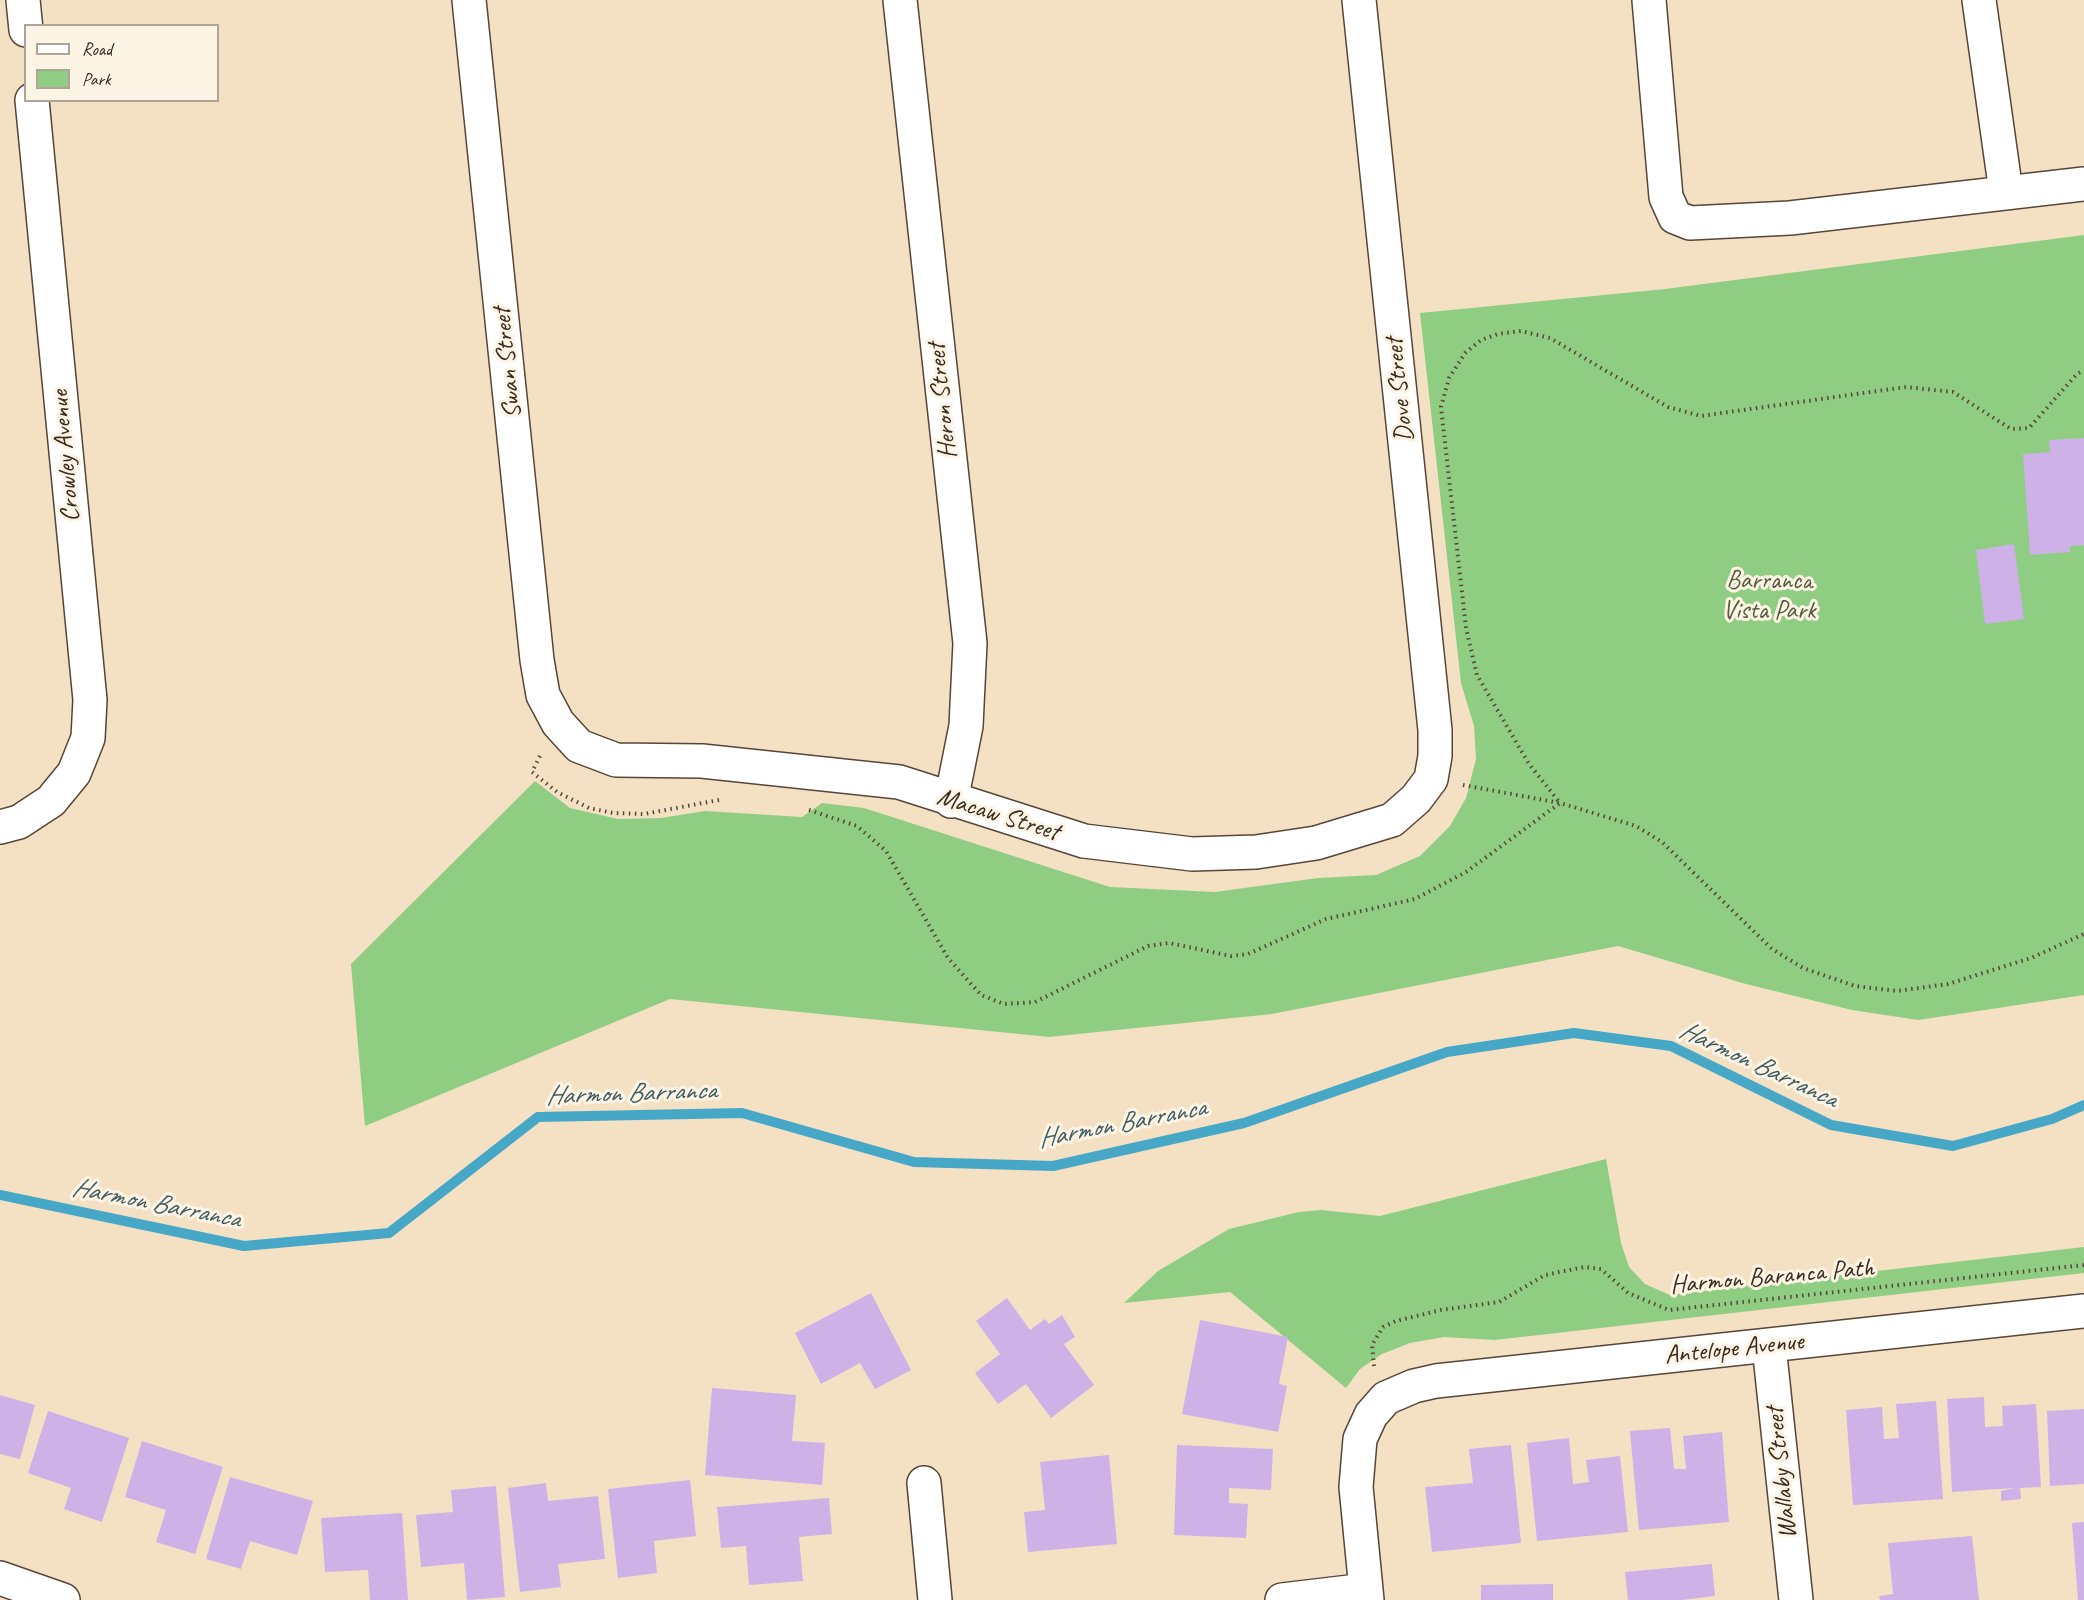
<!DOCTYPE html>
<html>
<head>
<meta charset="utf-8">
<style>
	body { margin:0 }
	#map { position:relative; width:2084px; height:1600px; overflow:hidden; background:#f4e1c4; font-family:Caveat,sans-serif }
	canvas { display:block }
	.legend { position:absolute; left:24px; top:24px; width:195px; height:78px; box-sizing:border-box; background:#fcf5e5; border:2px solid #afa495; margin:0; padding:8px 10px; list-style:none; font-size:18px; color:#3b2a1e }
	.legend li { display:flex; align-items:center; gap:12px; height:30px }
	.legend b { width:30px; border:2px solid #afa495 }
</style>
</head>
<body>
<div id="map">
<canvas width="2084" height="1600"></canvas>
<ul class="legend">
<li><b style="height:8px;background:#fff"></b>Road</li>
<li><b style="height:16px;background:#8fcd83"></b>Park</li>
</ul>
</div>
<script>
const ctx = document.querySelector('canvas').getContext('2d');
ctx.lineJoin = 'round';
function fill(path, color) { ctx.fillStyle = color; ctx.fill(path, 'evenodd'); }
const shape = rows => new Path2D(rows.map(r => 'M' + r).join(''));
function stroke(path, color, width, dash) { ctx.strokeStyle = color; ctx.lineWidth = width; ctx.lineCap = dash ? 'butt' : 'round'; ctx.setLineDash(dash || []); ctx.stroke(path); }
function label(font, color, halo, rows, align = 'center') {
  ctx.font = font + ' Caveat,sans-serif'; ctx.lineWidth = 6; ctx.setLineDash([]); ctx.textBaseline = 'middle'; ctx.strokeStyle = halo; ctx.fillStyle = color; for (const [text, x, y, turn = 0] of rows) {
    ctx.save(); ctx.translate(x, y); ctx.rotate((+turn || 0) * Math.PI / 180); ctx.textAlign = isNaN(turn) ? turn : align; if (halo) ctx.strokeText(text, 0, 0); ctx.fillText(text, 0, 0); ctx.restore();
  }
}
fill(shape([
	[2084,235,2084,995,1918,1020,1852,1010,1746,984,1618,946,1272,1014,1049,1037,670,999,365,1126,351,964,535,781,570,808,618,819,661,818,705,811,802,817,822,803,864,808,1110,887,1215,892,1318,878,1376,875,1420,856,1450,826,1466,798,1476,759,1474,726,1461,683,1420,313,1665,289],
	[1606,1159,1621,1243,1629,1267,1645,1284,1670,1295,2084,1247,2084,1273,1495,1340,1444,1337,1410,1343,1382,1354,1360,1369,1346,1388,1230,1292,1124,1303,1158,1271,1229,1229,1299,1212,1321,1210,1380,1216]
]), '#8fcd83');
stroke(shape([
	[0,1195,244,1246,389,1233,538,1117,742,1113,914,1162,1053,1166,1244,1123,1447,1052,1574,1033,1671,1046,1831,1125,1953,1146,2052,1119,2084,1105]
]), '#47a7c6', 10);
fill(shape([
	[2084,438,2084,545,2070,546,2070,552,2030,555,2023,454,2050,452,2049,440],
	[2014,544,2024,619,1985,624,1976,550],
	[871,1293,911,1370,875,1389,860,1363,821,1384,795,1333],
	[1007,1298,1030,1330,1045,1319,1049,1324,1062,1315,1075,1337,1064,1344,1094,1385,1051,1418,1026,1384,998,1404,975,1373,1000,1354,976,1321],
	[1200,1320,1288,1337,1279,1384,1287,1386,1278,1432,1182,1414],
	[712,1388,796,1395,792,1441,825,1443,822,1485,705,1475],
	[0,1395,35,1405,20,1459,0,1454],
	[1984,1397,1985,1427,2003,1426,2002,1406,2036,1404,2041,1487,2020,1488,2021,1499,2001,1501,2001,1491,2015,1488,1952,1492,1947,1399],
	[1936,1401,1943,1499,1853,1505,1846,1410,1882,1407,1884,1439,1899,1438,1896,1404],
	[2084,1409,2084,1484,2050,1486,2047,1411],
	[48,1411,129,1438,102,1522,64,1509,71,1488,28,1473],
	[1670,1428,1674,1469,1686,1469,1683,1436,1722,1432,1729,1522,1639,1530,1630,1431],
	[1569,1438,1573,1484,1589,1482,1586,1460,1620,1456,1628,1532,1537,1541,1527,1443],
	[142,1441,223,1467,195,1554,156,1542,166,1510,125,1497],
	[1177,1445,1273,1449,1271,1490,1229,1488,1229,1503,1248,1504,1246,1538,1174,1535],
	[1511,1445,1521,1543,1432,1552,1425,1487,1473,1483,1469,1449],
	[1109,1455,1117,1544,1028,1552,1024,1512,1045,1510,1040,1462],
	[230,1477,313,1501,297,1555,250,1541,241,1569,206,1559],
	[690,1480,696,1536,654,1541,657,1573,618,1578,608,1489],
	[546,1483,548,1501,598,1496,605,1559,558,1564,561,1587,520,1592,508,1488],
	[496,1486,505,1597,467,1600,464,1563,421,1567,416,1515,453,1512,451,1490],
	[829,1498,832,1534,799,1537,803,1581,749,1585,746,1546,721,1548,717,1507],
	[402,1513,408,1600,370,1600,368,1570,325,1572,321,1518],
	[2084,1522,2084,1600,2078,1600,2072,1523],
	[1972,1536,1979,1600,1880,1600,1879,1596,1893,1594,1888,1543],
	[1712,1564,1715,1596,1681,1600,1628,1600,1625,1572],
	[1553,1584,1553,1600,1481,1600,1481,1585]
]), '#ceb2e7');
const minor = shape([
	[23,0,26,30],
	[469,0,537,660,543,695,558,723,579,746,616,760,702,761,899,782,1084,841,1192,854,1256,852,1316,843,1392,820,1416,799,1431,779,1435,756,1435,730,1359,0],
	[900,0,970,643,966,726,951,801],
	[1649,0,1666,197,1675,217,1690,223,1790,218,2084,184],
	[1979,0,2006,192],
	[0,827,19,822,51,801,74,773,88,738,90,700,32,100],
	[1769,1346,1796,1600],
	[924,1483,935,1600],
	[0,1578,63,1600],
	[1282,1600,1366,1590],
	[1367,1600,1356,1487,1360,1439,1371,1415,1386,1398,1414,1386,1436,1381,2084,1311]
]);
stroke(minor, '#574537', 36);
stroke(shape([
	[540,756,532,772,557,792,589,808,613,813,644,814,719,800],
	[1463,785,1560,803,1636,826,1662,842,1772,949,1803,968,1855,986,1897,991,1948,984,2031,958,2084,934],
	[809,810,857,826,886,851,948,958,981,995,1004,1004,1035,1002,1148,946,1169,943,1231,956,1248,954,1326,919,1415,899,1466,872,1560,803,1529,764,1477,675,1466,628,1441,407,1449,378,1465,353,1481,340,1498,334,1521,331,1550,338,1668,407,1701,416,1906,387,1953,392,2011,429,2029,428,2077,374,2084,370],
	[1374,1366,1372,1345,1383,1327,1396,1321,1441,1310,1499,1302,1545,1275,1584,1267,1601,1269,1628,1293,1669,1310,2084,1265]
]), '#574537', 4, [1.5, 4.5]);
stroke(minor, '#fff', 33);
label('26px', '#3b2a1e', '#fcf5e5', [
	["Swan Street",508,363,-96],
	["Dove Street",1400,390,-96],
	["Heron Street",943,401,-96],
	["Crowley Avenue",66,456,-95],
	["Macaw Street",998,815,17],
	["Harmon Baranca Path",1772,1277,-5],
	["Antelope Avenue",1734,1349,-6],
	["Wallaby Street",1782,1473,-96]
]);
label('26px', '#545b3c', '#fcf5e5', [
	["Barranca",1769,581],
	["Vista Park",1769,611]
]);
label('italic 27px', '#405c61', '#fcf5e5', [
	["Harmon Barranca",1758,1065,25],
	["Harmon Barranca",631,1094,-2],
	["Harmon Barranca",1122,1124,-11],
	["Harmon Barranca",156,1204,11]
]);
</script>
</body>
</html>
